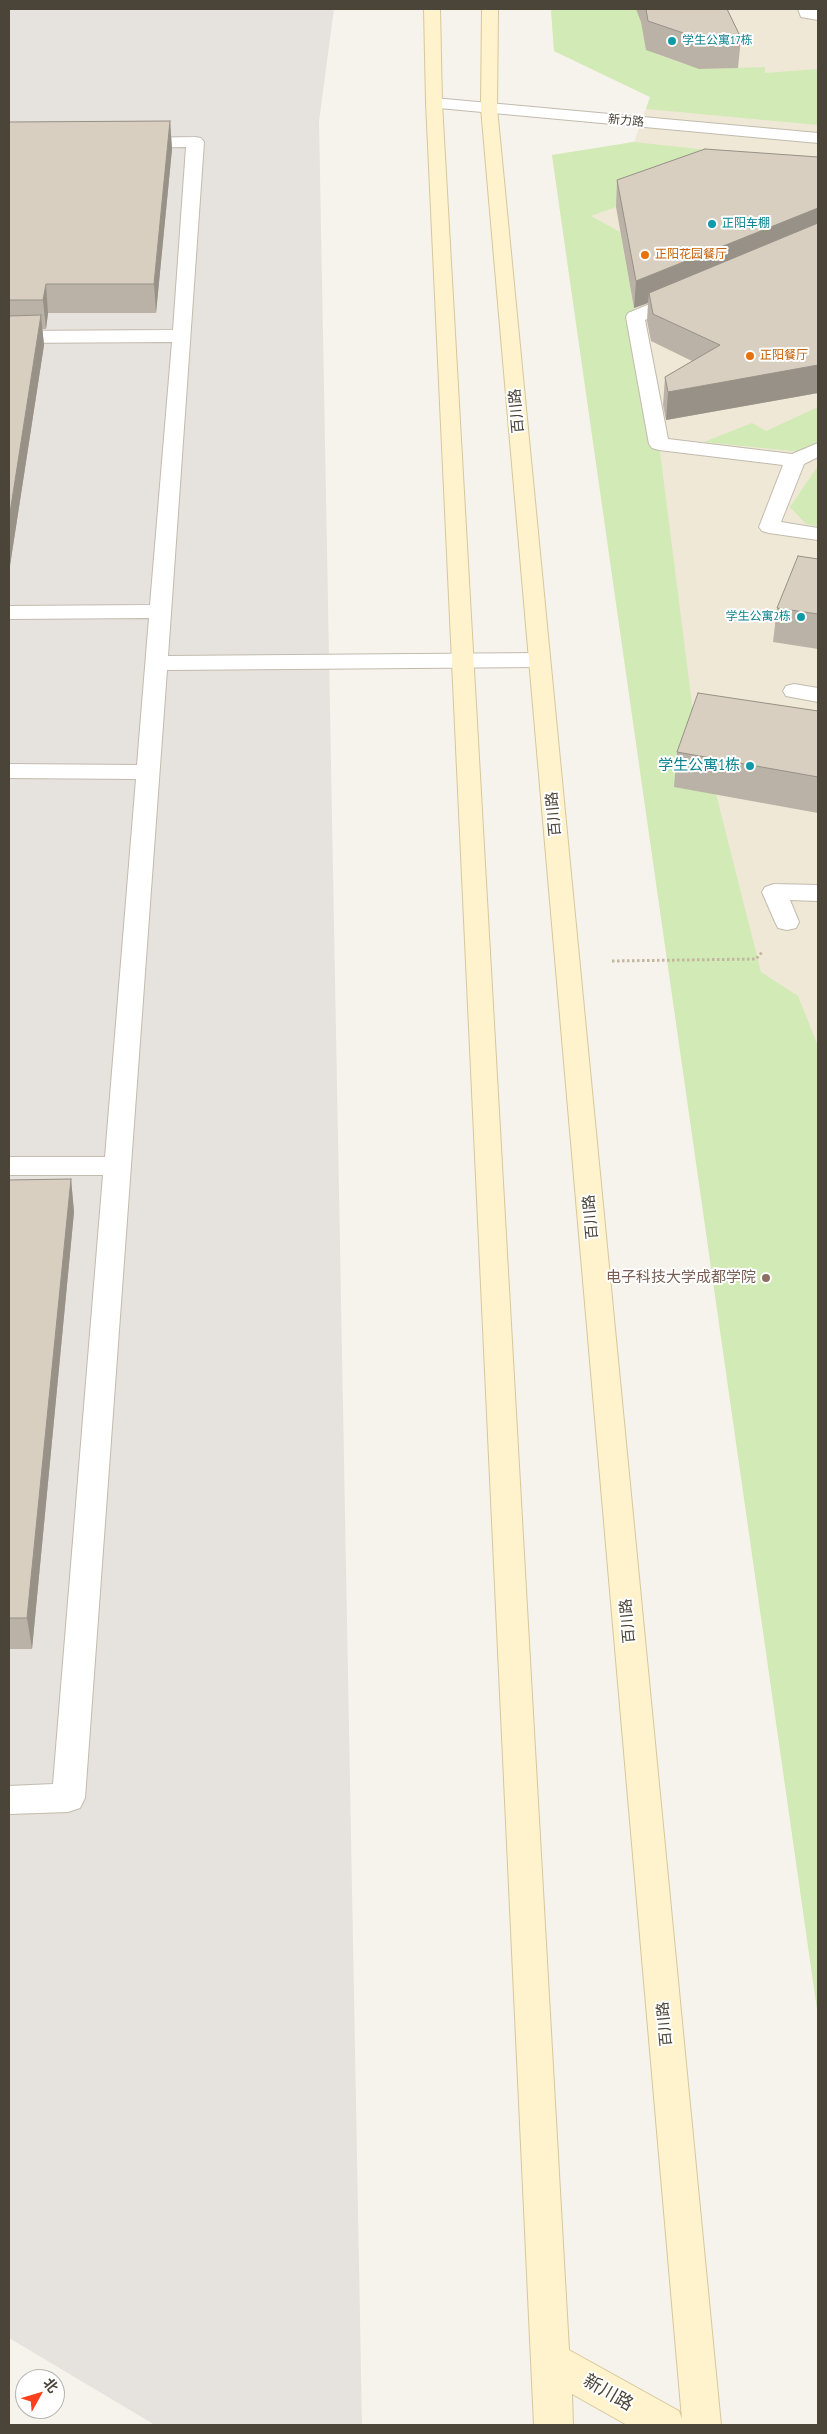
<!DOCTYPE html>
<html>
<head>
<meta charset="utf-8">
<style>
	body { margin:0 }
	#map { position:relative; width:827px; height:2434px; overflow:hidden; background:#f6f3ec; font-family:"PT Sans Narrow","Noto Sans SC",sans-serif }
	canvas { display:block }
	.frame { position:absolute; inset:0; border:10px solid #4b4439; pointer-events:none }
	.north { position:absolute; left:15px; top:2369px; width:50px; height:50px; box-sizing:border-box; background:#fff; border:1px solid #b7b4b0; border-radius:50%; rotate:51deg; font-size:14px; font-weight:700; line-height:20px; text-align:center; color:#4b4439 }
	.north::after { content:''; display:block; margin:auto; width:18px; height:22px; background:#fc3f1d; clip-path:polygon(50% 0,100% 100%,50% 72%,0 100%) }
</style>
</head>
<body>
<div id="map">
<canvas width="827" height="2434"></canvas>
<div class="frame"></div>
<div class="north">北</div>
</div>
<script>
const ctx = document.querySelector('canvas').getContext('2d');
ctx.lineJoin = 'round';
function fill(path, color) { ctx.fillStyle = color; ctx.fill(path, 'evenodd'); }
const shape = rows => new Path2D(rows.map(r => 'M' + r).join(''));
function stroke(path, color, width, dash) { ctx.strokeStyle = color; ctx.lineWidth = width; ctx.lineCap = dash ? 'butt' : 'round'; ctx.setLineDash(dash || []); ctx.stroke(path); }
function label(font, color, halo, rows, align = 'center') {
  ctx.font = font + ' "PT Sans Narrow","Noto Sans SC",sans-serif'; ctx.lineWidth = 4; ctx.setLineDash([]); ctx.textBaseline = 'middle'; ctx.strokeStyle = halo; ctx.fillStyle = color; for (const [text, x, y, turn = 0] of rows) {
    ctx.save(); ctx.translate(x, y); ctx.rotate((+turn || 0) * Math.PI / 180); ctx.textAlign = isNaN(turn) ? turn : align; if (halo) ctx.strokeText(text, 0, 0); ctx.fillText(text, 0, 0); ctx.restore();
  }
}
fill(shape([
	[9,9,334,9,319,121,362,2425,155,2425,9,2338]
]), '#e6e2dd');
fill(shape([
	[551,9,818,9,818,2016,552,155,634,142,650,97,554,51]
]), '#efe8d6');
fill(shape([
	[551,9,636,9,656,54,687,65,703,64,704,69,765,67,765,73,818,69,818,125,646,109,650,97,554,51],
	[634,142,818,162,703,176,591,216,620,232,659,444,695,728,716,794,761,972,798,996,818,1046,818,2016,552,155],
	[818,407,818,449,811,453,704,442,752,423,766,431],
	[818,466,818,526,806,524,790,507]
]), '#d2eab5');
const lane = shape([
	[798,9,818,10,818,20,801,17,798,9],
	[195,137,201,138,204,142,168,656,539,653,547,655,550,660,547,665,539,667,167,670,85,1798,80,1808,68,1812,9,1814,9,1786,53,1784,103,1175,9,1175,9,1157,105,1157,136,779,9,778,9,764,137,765,149,618,9,619,9,606,150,605,172,342,9,343,9,331,173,330,186,147,135,148,129,147,126,143,129,139,135,138,195,137],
	[681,291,688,293,690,297,688,301,645,320,668,439,792,454,818,443,818,457,804,464,781,522,818,528,818,540,769,533,762,531,759,527,783,465,659,450,652,448,649,444,626,317,628,313,681,291],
	[794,684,818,688,818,702,786,696,783,691,786,686,794,684],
	[774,884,818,885,818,901,790,900,799,922,796,928,787,930,778,928,775,922,762,892,765,887,774,884]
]);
const street = shape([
	[434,98,818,133,818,143,428,107,426,103,428,99,434,98]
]);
const secondary = shape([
	[424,9,440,9,442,103,569,2350,679,2411,682,2419,481,108,482,9,498,9,497,108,721,2425,627,2425,572,2394,573,2425,534,2425,426,103,424,9]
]);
stroke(lane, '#c2bbae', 2);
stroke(street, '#c2bbae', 2);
stroke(secondary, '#d6c79b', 2);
stroke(shape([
	[612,961,756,959,763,951]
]), '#c4b79f', 3, [2.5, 2.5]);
fill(lane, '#fff');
fill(street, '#fff');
fill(secondary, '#fff3cd');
fill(shape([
	[636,9,727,9,741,38,738,68,699,69,646,50,641,22],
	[170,121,172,149,156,313,48,313,46,329,42,329,44,345,9,572,9,122],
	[818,157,818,393,666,420,663,405,665,377,692,361,651,341,647,321,648,303,634,308,616,207,617,180],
	[818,559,818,649,773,642,777,608],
	[818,711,818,813,674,787,677,752],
	[71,1179,74,1212,32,1649,9,1649,9,1180]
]), '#bab2a6');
fill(shape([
	[170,121,172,149,156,313,154,284],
	[818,208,818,225,649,293,648,303,634,308,636,281],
	[46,284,48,313,46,329,43,300],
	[41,315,44,345,9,572,9,519],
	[818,365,818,393,666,420,668,392],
	[71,1179,74,1212,32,1649,27,1618]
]), '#979187');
const building = shape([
	[646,9,727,9,741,38,701,39,648,21,646,9],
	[170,121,154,284,46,284,43,300,9,300,9,122,170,121],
	[705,149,818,157,818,208,636,281,617,180,705,149],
	[818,223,818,365,668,392,665,377,720,345,653,314,649,293,818,223],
	[41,315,9,519,9,316,41,315],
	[798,556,818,559,818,614,777,608,798,556],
	[698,693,818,711,818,777,677,752,698,693],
	[71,1179,27,1618,9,1618,9,1180,71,1179]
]);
fill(building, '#d8cfc1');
stroke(building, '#979187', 1);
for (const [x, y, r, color] of [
	[672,41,5,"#0f9aa8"],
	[712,224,5,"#0f9aa8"],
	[645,255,5,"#e8710a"],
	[750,356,5,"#e8710a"],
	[801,617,5,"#0f9aa8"],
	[750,766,5,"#0f9aa8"],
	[766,1278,5,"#8d6e63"]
]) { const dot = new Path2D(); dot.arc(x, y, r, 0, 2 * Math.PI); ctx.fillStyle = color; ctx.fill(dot); stroke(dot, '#fff', 2); }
label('12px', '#0d838f', '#fff', [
	["学生公寓17栋",682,41],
	["正阳车棚",722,224],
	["学生公寓2栋",791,617,"right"]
], 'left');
label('12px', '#4b4439', '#fff', [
	["新力路",626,121,5]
]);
label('12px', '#c56008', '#fff', [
	["正阳花园餐厅",655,255],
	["正阳餐厅",760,356]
], 'left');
label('15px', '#4b4439', '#fff', [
	["百川路",517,411,-95],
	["百川路",554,814,-95],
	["百川路",591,1217,-95],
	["百川路",628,1621,-95],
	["百川路",665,2024,-95]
]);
label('15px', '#0d838f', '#fff', [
	["学生公寓1栋",740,766]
], 'right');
label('15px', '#785e54', '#fff', [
	["电子科技大学成都学院",756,1278]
], 'right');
label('18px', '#4b4439', '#fff', [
	["新川路",608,2393,30]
]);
</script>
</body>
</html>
